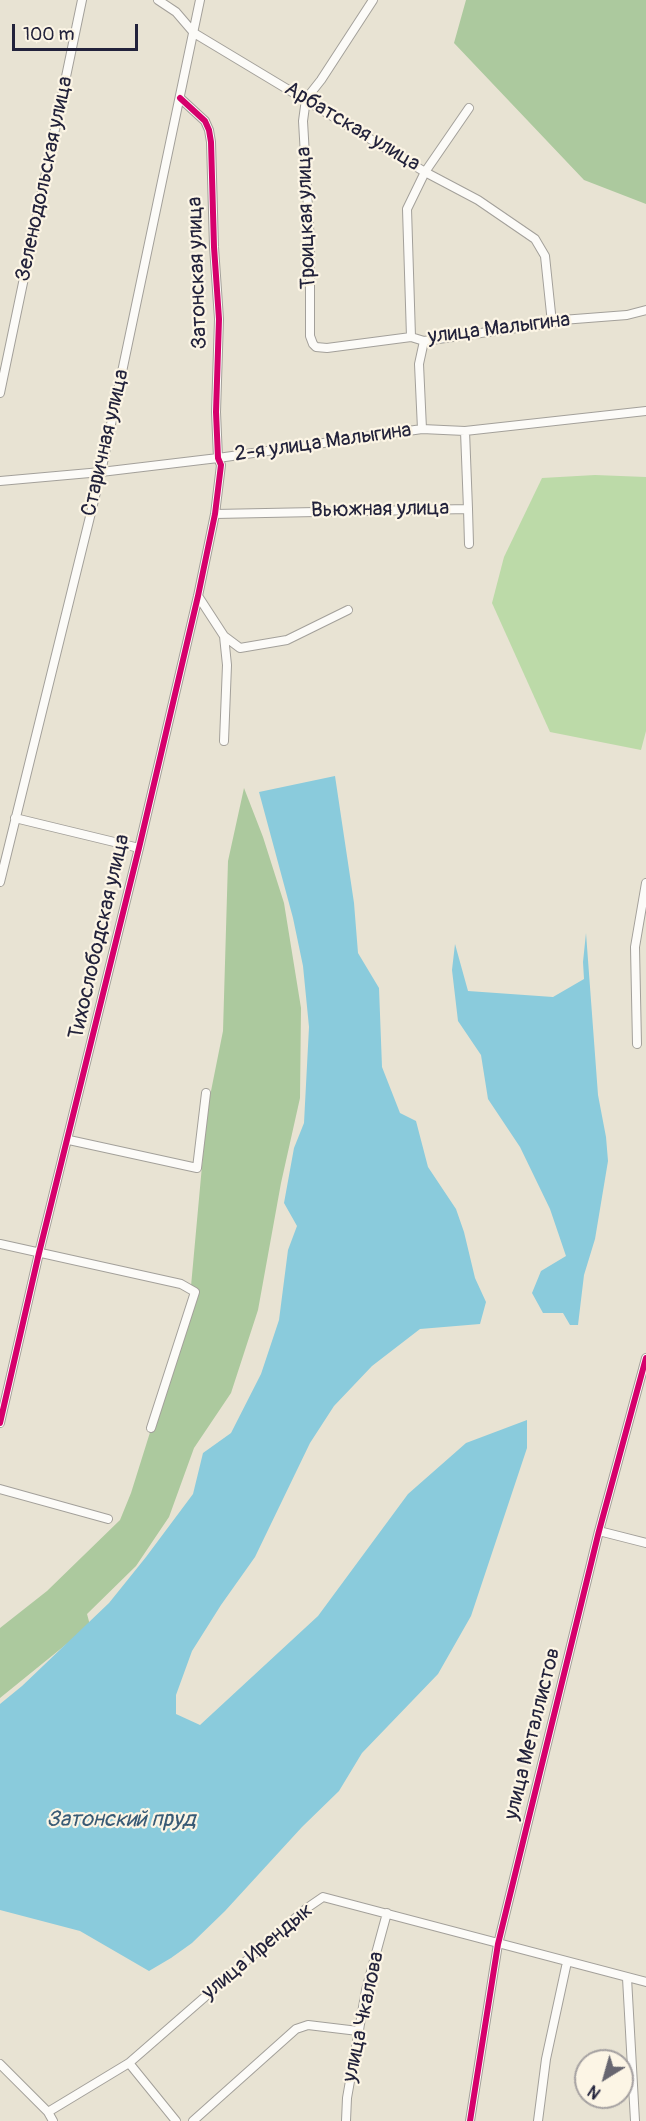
<!DOCTYPE html>
<html>
<head>
<meta charset="utf-8">
<style>
	body { margin:0 }
	#map { position:relative; width:646px; height:2121px; overflow:hidden; background:#e8e3d3; font-family:Pangolin,sans-serif }
	canvas { display:block }
	.north { position:absolute; left:574px; top:2049px; width:60px; height:60px; box-sizing:border-box; background:#fcf5e5; border:2px solid #a5a1a1; border-radius:50%; rotate:217deg; font-size:16px; font-weight:700; line-height:24px; text-align:center; color:#22223b }
	.north::after { content:''; display:block; margin:auto; width:21px; height:27px; background:#676670; clip-path:polygon(50% 0,100% 100%,50% 72%,0 100%) }
	.scale { position:absolute; left:12px; top:24px; width:126px; height:27px; box-sizing:border-box; border:3px solid #22223b; border-top:0; padding-left:8px; font-size:18px; line-height:21px; white-space:nowrap; color:#22223b; -webkit-text-stroke:4px #fcf5e5; paint-order:stroke }
</style>
</head>
<body>
<div id="map">
<canvas width="646" height="2121"></canvas>
<div class="north">N</div>
<div class="scale">100 m</div>
</div>
<script>
const ctx = document.querySelector('canvas').getContext('2d');
ctx.lineJoin = 'round';
function fill(path, color) { ctx.fillStyle = color; ctx.fill(path, 'evenodd'); }
const shape = rows => new Path2D(rows.map(r => 'M' + r).join(''));
function stroke(path, color, width, dash) { ctx.strokeStyle = color; ctx.lineWidth = width; ctx.lineCap = dash ? 'butt' : 'round'; ctx.setLineDash(dash || []); ctx.stroke(path); }
function label(font, color, halo, rows, align = 'center') {
  ctx.font = font + ' Pangolin,sans-serif'; ctx.lineWidth = 4.5; ctx.setLineDash([]); ctx.textBaseline = 'middle'; ctx.strokeStyle = halo; ctx.fillStyle = color; for (const [text, x, y, turn = 0] of rows) {
    ctx.save(); ctx.translate(x, y); ctx.rotate((+turn || 0) * Math.PI / 180); ctx.textAlign = isNaN(turn) ? turn : align; if (halo) ctx.strokeText(text, 0, 0); ctx.fillText(text, 0, 0); ctx.restore();
  }
}
fill(shape([
	[595,475,646,477,646,731,641,750,550,732,492,603,504,557,542,478]
]), '#bcdaa8');
fill(shape([
	[466,0,646,0,646,204,584,180,454,43],
	[244,788,263,837,284,903,301,1008,300,1098,281,1183,258,1310,231,1393,194,1448,169,1517,136,1566,87,1614,90,1625,0,1698,0,1628,47,1591,120,1520,131,1493,189,1308,207,1111,223,1031,228,861]
]), '#acc99e');
fill(shape([
	[335,776,354,903,358,953,379,988,382,1067,400,1113,416,1121,428,1167,456,1209,464,1232,475,1278,486,1302,480,1324,420,1329,372,1366,334,1406,310,1443,255,1557,221,1605,192,1651,176,1695,176,1714,200,1725,318,1616,408,1494,466,1443,527,1420,527,1448,471,1616,438,1674,362,1753,339,1791,302,1827,225,1911,192,1943,171,1958,149,1971,80,1931,0,1910,0,1704,22,1686,109,1603,146,1557,193,1494,203,1453,231,1433,261,1374,279,1320,288,1250,297,1226,284,1203,294,1148,304,1123,309,1027,303,966,293,918,259,792],
	[586,933,598,1095,606,1137,608,1161,595,1239,584,1275,578,1325,570,1325,563,1313,543,1313,532,1293,541,1271,566,1256,550,1209,520,1147,488,1099,481,1055,458,1021,452,970,455,944,468,991,553,997,584,979,583,962]
]), '#8acbdc');
const minor = shape([
	[158,0,176,12,194,33,425,172,478,200,535,239,545,256,552,323],
	[373,0,321,80,306,99,303,121,310,243,310,336,313,344,316,347,327,348,411,337,424,341,552,323,562,320,627,315,646,310],
	[411,337,407,209,425,172,469,108],
	[0,393,82,0],
	[422,429,419,364,424,341],
	[0,481,101,472,218,458,422,429,465,431,646,411],
	[468,509,469,544],
	[215,514,468,509,465,431],
	[198,596,224,636,227,665,224,741],
	[224,636,240,648,287,640,348,610],
	[15,818,139,848],
	[0,882,101,472,200,0],
	[637,1044,635,947,646,883],
	[69,1140,197,1168,206,1093],
	[0,1244,181,1284,195,1292,151,1428],
	[0,1423,39,1253,139,848,198,596,215,514,221,465,218,458,216,412,219,319,214,247,211,142,209,130,205,121,180,98],
	[0,1489,108,1519],
	[599,1531,646,1543],
	[627,1978,635,2121],
	[129,2063,176,2121],
	[0,2064,48,2112],
	[53,2121,48,2112,129,2063,307,1908,323,1897,646,1982],
	[193,2121,296,2029,308,2025,358,2031],
	[346,2121,347,2098,366,1990,387,1913],
	[470,2121,498,1944,599,1531,646,1358],
	[538,2121,546,2059,567,1962]
]);
stroke(minor, '#a3a09a', 10);
stroke(minor, '#fcfbf8', 8);
stroke(shape([
	[0,1423,39,1253,139,848,198,596,215,514,221,465,218,458,216,412,219,319,214,247,211,142,209,130,205,121,180,98],
	[470,2121,498,1944,599,1531,646,1358]
]), '#d6006c', 6);
label('21px', '#22223b', '#fcf5e5', [
	["Арбатская улица",352,127,31],
	["Зеленодольская улица",45,179,-78],
	["Троицкая улица",307,218,-92],
	["Затонская улица",198,273,-92],
	["улица Малыгина",499,329,-7],
	["Старичная улица",106,443,-77],
	["2-я улица Малыгина",323,443,-8],
	["Вьюжная улица",380,510,-1],
	["Тихослободская улица",100,937,-77],
	["улица Металлистов",533,1734,-76],
	["улица Ирендык",258,1952,-40],
	["улица Чкалова",364,2017,-78]
]);
label('italic 22px', '#385a75', '#fcf5e5', [
	["Затонский пруд",121,1820]
]);
</script>
</body>
</html>
